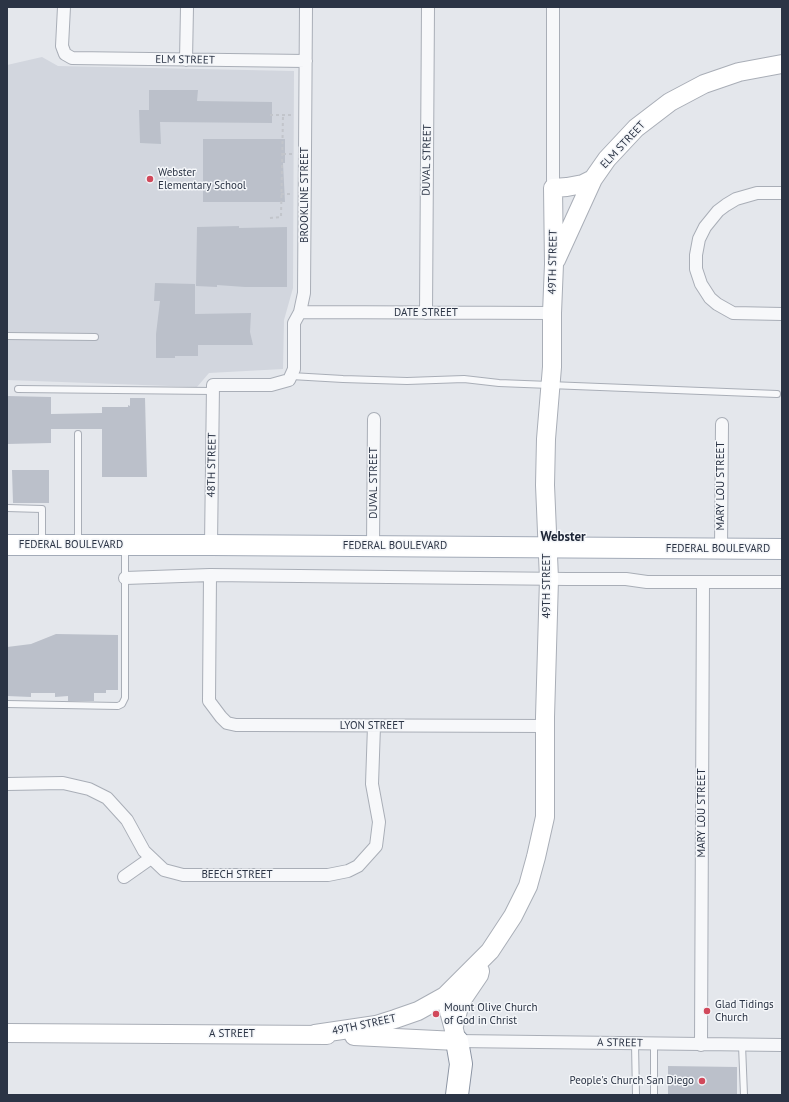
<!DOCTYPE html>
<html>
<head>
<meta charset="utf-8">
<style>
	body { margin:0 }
	#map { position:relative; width:789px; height:1102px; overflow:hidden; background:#e4e7ec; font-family:"PT Sans",sans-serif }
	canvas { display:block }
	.frame { position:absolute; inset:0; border:8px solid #2b3445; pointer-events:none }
</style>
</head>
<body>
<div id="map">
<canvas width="789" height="1102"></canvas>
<div class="frame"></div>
</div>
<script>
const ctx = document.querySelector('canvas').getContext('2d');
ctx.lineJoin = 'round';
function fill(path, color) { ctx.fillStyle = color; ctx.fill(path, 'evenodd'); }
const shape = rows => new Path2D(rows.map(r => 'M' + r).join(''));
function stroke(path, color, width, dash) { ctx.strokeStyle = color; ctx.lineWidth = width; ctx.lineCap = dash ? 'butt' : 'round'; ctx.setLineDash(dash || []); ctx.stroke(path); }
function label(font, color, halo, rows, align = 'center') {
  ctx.font = font + ' "PT Sans",sans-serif'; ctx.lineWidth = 3; ctx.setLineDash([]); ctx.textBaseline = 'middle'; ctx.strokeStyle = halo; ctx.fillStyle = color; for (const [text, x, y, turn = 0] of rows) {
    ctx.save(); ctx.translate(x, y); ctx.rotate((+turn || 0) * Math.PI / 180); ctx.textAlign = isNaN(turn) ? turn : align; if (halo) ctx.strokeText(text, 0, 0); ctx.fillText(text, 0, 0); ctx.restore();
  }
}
fill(shape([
	[42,57,58,66,294,71,293,288,284,320,283,369,209,373,197,387,7,380,7,65]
]), '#d2d6de');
fill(shape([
	[149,90,198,90,197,101,272,102,272,123,160,122,161,144,140,143,139,110,149,110],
	[203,139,285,139,285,163,283,163,285,202,203,202],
	[239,226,239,228,287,227,287,287,245,287,217,285,217,287,196,286,197,227],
	[155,283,195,284,195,314,251,313,250,332,253,345,198,345,198,356,175,356,175,358,156,358,156,334,160,301,154,301],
	[7,396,51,397,51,414,102,413,102,407,128,407,128,405,130,406,130,398,145,398,147,477,102,477,102,429,51,429,51,443,7,444],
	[12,470,49,470,49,503,13,503],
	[56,634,118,635,118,690,106,690,106,693,94,693,94,701,68,701,68,696,55,697,55,693,31,693,31,697,7,696,7,647,31,644],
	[668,1066,737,1067,737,1095,668,1095]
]), '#bbc0ca');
const lane = shape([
	[7,336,95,337],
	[291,376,343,379,407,381,464,379,499,383,777,394],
	[18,389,213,391],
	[78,434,78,542],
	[7,508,42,509,42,542],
	[7,704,118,706,122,704,125,698,125,547],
	[635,1044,636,1095],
	[654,1044,654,1095],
	[742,1045,744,1095]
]);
const street = shape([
	[64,7,62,46,65,54,72,58,306,61],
	[186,60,187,7],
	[553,188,553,7],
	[782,193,757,193,736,199,726,205,718,211,705,227,699,239,696,255,696,269,701,284,710,298,717,304,733,313,782,314],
	[300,312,552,313],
	[426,313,428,7],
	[211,545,213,385,271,385,289,380,294,369,294,323,300,312,304,293,306,7],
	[373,546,374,419],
	[721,549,722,424],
	[210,575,209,701,221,717,227,723,236,725,251,725,545,726],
	[125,578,210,575,567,579,626,579,647,582,782,582],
	[7,784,63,783,89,789,107,798,127,820,144,851,164,870,183,875,328,875,348,871,358,866,376,846,379,822,372,784,374,726],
	[124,877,151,858],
	[457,1041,782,1045],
	[701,1045,703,582]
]);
const secondary = shape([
	[556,260,593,179],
	[454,1026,460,1003,479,975,480,971],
	[7,1033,327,1035],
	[315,1034,376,1025,395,1019,418,1011,445,996,490,951,513,916,528,886,536,857,545,817,545,717,549,579,545,485,546,439,552,367,552,313,554,264,553,188,567,187,583,184,593,179,607,159,636,128,670,102,704,84,739,72,782,64],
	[354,1036,457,1041,445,996]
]);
const primary = shape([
	[7,545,211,545,782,549]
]);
const highway = shape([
	[457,1095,461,1064,457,1041]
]);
stroke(lane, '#a9aeb7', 8);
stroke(street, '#a9aeb7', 14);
stroke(secondary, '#a9aeb7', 20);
stroke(primary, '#a3abb8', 22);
stroke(highway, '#8b94a3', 24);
stroke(shape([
	[270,115,293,115],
	[283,154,292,154],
	[281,194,292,194],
	[270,218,281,217,283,115]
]), '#c2c5cb', 2, [3, 3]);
stroke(lane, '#f7f8fa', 6);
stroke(street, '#f7f8fa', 12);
stroke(secondary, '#fff', 18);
stroke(primary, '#fff', 20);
stroke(highway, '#fff', 22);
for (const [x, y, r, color] of [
	[150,179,4,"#d1495b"],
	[707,1011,4,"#d1495b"],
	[436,1014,4,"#d1495b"],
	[702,1081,4,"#d1495b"]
]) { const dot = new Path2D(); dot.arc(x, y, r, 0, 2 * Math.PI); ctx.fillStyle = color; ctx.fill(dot); stroke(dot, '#f4f6f9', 1.5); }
label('11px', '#2b3445', '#f4f6f9', [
	["ELM STREET",185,60,1],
	["ELM STREET",623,145,-47],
	["DUVAL STREET",427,160,-89],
	["BROOKLINE STREET",305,195,-90],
	["49TH STREET",553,262,-89],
	["DATE STREET",426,313],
	["48TH STREET",212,465,-89],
	["DUVAL STREET",374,483,-90],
	["MARY LOU STREET",721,486,-90],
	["FEDERAL BOULEVARD",71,545],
	["FEDERAL BOULEVARD",395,546],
	["FEDERAL BOULEVARD",718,549],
	["49TH STREET",547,586,-90],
	["LYON STREET",372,726],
	["MARY LOU STREET",702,813,-90],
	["BEECH STREET",237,875],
	["49TH STREET",364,1025,-12],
	["A STREET",232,1034],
	["A STREET",620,1043,1]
]);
label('11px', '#2b3445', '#f4f6f9', [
	["Webster",158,173],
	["Elementary School",158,186],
	["Glad Tidings",715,1005],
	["Church",715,1018],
	["Mount Olive Church",444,1008],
	["of God in Christ",444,1021],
	["People's Church San Diego",694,1081,"right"]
], 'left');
label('bold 13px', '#1d2536', '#f4f6f9', [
	["Webster",563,537]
]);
</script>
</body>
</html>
